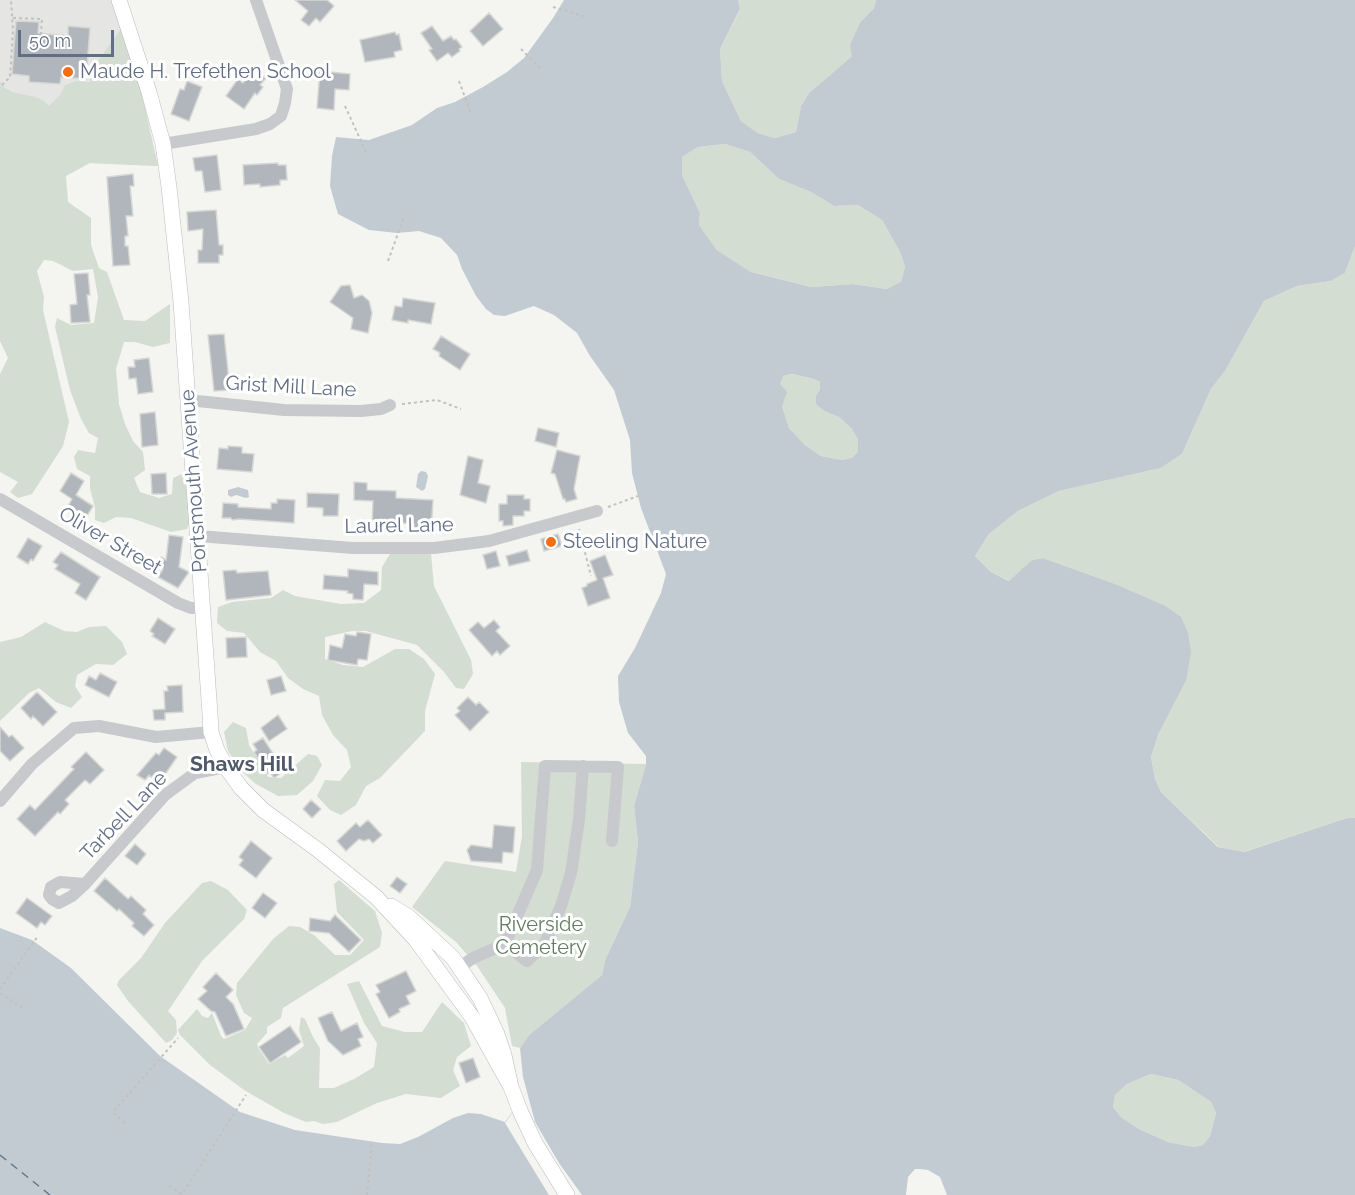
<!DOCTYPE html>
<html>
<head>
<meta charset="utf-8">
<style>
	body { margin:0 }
	#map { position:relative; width:1355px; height:1195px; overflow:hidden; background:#f4f5f0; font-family:Raleway,sans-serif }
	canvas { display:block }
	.scale { position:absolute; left:18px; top:30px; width:96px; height:27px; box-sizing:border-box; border:3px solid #616e85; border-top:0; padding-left:8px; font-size:18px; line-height:21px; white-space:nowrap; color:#616e85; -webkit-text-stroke:4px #fff; paint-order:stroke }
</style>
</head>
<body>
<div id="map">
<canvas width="1355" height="1195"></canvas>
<div class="scale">50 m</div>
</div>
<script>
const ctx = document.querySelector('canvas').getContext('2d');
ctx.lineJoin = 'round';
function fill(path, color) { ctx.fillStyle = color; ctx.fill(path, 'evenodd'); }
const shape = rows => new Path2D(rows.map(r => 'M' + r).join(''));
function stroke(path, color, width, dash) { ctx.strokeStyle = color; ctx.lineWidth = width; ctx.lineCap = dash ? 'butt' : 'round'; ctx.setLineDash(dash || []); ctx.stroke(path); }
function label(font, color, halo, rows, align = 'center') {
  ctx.font = font + ' Raleway,sans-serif'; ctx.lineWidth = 6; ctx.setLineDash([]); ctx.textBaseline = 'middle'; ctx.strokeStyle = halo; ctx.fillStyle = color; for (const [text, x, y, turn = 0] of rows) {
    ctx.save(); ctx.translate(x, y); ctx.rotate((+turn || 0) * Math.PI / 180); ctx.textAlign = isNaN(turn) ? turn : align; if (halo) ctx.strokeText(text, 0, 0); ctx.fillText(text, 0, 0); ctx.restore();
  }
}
fill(shape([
	[0,0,111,0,129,51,158,166,36,161,0,147]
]), '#e5e5e4');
fill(shape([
	[738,0,876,0,874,8,861,21,852,56,809,93,801,106,796,132,775,138,758,133,741,121,722,81,720,49,740,10],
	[121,29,142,94,158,166,90,163,66,176,68,202,91,218,91,245,99,268,107,272,124,320,145,321,170,304,170,343,153,347,135,342,124,342,116,369,119,404,125,424,133,441,143,452,145,470,134,478,140,492,159,498,172,494,173,478,184,473,190,481,192,514,187,529,171,532,131,518,116,517,104,523,95,520,95,508,90,488,90,476,77,469,74,457,78,450,95,453,98,438,89,433,81,419,70,390,55,327,57,318,71,325,94,323,98,297,93,269,73,271,53,261,44,260,37,271,44,297,43,310,69,422,63,446,32,494,18,498,10,492,18,482,0,472,0,374,8,358,0,341,0,81,5,88,12,92,35,97,43,100,49,106,60,95,65,85,76,81,90,82,93,68],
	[725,144,750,152,779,179,811,192,834,206,858,205,882,220,900,252,905,267,901,283,887,289,853,284,811,287,751,272,717,250,699,225,700,213,682,175,682,157,698,147],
	[1355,246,1355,818,1347,818,1243,852,1219,847,1161,792,1155,779,1151,757,1158,735,1186,681,1164,605,1118,585,1043,558,1032,560,1010,581,991,572,975,556,989,534,1018,511,1059,491,1161,468,1182,454,1211,389,1225,371,1264,301,1297,286,1331,281,1345,273],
	[792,374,814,379,820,382,820,390,826,412,839,417,852,429,858,440,859,452,852,459,842,460,821,456,805,445,789,428,782,406,780,384,782,376],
	[391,552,431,553,434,586,471,660,473,674,464,689,456,688,444,672,417,645,366,631,352,631,325,637,325,659,343,665,363,667,395,649,409,649,424,659,435,674,425,711,425,731,380,778,366,786,356,805,341,815,330,810,317,796,325,780,340,781,351,767,347,750,333,735,322,715,319,696,303,689,288,678,276,661,260,652,244,633,227,631,217,623,218,607,232,602,271,598,283,590,295,596,341,604,364,603,381,590,382,567],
	[45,622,64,631,77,632,89,627,106,626,122,642,127,654,113,665,96,664,77,675,75,686,82,697,71,708,56,702,39,688,29,693,0,721,0,642,21,637],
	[233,722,246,728,249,745,268,777,281,778,308,754,317,756,322,765,313,781,297,795,278,796,256,784,242,772,228,751,224,732],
	[521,762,646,764,634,806,638,842,630,907,605,960,602,975,529,1035,520,1048,512,1046,505,1008,477,966,456,942,412,907,445,861,516,872,522,836],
	[339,880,375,911,382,933,380,947,283,1008,281,1018,267,1027,267,1033,257,1044,258,1048,269,1064,285,1055,288,1058,304,1046,299,1030,301,1017,305,1019,313,1037,320,1048,319,1088,334,1088,354,1079,374,1067,377,1043,364,1023,347,984,359,981,382,1026,405,1032,422,1032,442,1002,464,1023,471,1046,457,1057,453,1070,460,1086,441,1098,406,1094,377,1103,337,1122,323,1124,314,1121,306,1122,284,1113,244,1090,210,1065,180,1035,178,1030,197,1009,202,1016,208,1018,212,1013,221,1036,224,1039,245,1030,252,1018,244,1013,236,995,237,983,273,939,289,926,300,927,314,935,335,955,350,955,364,940,337,912,334,884],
	[211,881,228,890,247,910,244,919,202,961,168,1011,176,1020,177,1033,172,1040,166,1043,128,1001,117,985,119,980,141,958,165,923,202,883],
	[1151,1074,1178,1080,1211,1102,1216,1113,1210,1136,1203,1145,1194,1147,1168,1142,1139,1129,1121,1117,1113,1107,1115,1095,1127,1084]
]), '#d3ddd1');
fill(shape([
	[564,0,738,0,740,9,720,49,722,81,741,121,758,133,775,138,796,132,801,106,809,93,852,56,850,45,861,21,874,8,876,0,1355,0,1355,246,1345,273,1331,281,1297,286,1264,301,1225,371,1211,389,1182,454,1161,468,1059,491,1018,511,989,534,975,556,991,572,1009,581,1032,560,1043,558,1118,585,1164,605,1181,617,1188,633,1191,652,1186,681,1158,735,1151,757,1155,779,1161,792,1218,847,1244,852,1347,818,1355,818,1355,1195,947,1195,940,1177,928,1170,920,1169,915,1169,908,1177,906,1195,0,1195,0,928,32,940,71,968,160,1056,240,1112,295,1130,382,1143,400,1144,418,1137,453,1118,468,1113,481,1114,505,1122,527,1092,523,1077,520,1048,529,1035,602,975,605,960,630,907,638,842,634,806,646,764,646,756,628,733,619,702,618,676,635,648,661,593,666,574,641,508,632,473,630,440,614,390,590,356,577,333,554,315,534,306,505,316,494,315,486,309,476,296,462,269,457,255,441,238,419,231,397,233,369,230,338,214,330,186,332,156,336,137,369,140,412,125,437,108,455,102,483,87,507,72,524,58,553,18],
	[725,144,750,152,779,179,811,192,834,206,858,205,882,220,900,252,905,267,901,282,887,289,853,284,811,287,751,272,717,250,699,225,700,213,682,175,682,157,698,147],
	[792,374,814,379,820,382,820,390,816,396,816,404,826,412,839,417,852,429,858,440,858,452,852,458,842,460,821,456,805,445,789,428,782,406,787,392,780,384,783,376],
	[1151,1074,1178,1080,1211,1102,1216,1113,1210,1136,1203,1145,1194,1147,1168,1142,1139,1129,1121,1117,1113,1107,1115,1095,1127,1084],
	[421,471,426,472,428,476,425,489,422,491,416,487,418,474],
	[238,487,248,490,249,497,246,498,236,495,231,497,228,495,228,490]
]), '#c3cbd2');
fill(shape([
	[527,1092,535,1122,559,1163,582,1195,549,1195,505,1123]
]), '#f4f5f0');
stroke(shape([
	[0,1155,50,1195]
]), '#617789', 1.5, [8, 6]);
const building = shape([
	[295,0,327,0,334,6,320,22,316,18,309,26,301,20,308,11,295,0],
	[489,13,503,29,483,46,470,31,489,13],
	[16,21,39,22,38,33,68,36,68,26,90,28,86,79,61,77,60,84,29,82,29,76,12,74,16,21],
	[432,26,443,41,451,36,454,40,456,39,462,47,459,49,460,51,452,57,448,53,437,61,429,50,432,49,421,33,432,26],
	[395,32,396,35,399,34,402,50,394,52,395,57,365,62,360,40,395,32],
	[253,69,266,78,260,85,263,87,257,95,255,93,244,109,226,96,238,79,243,83,253,69],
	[320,71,350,74,349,90,335,89,334,110,317,108,320,71],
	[187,81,202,87,189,121,171,114,180,89,184,90,187,81],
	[217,155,221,190,205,192,202,171,195,171,193,158,217,155],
	[278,163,278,165,286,165,287,180,280,180,280,185,260,187,260,184,244,185,243,165,278,163],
	[133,174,134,186,130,186,133,216,126,216,128,236,125,236,125,246,128,246,130,265,113,266,107,177,133,174],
	[216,210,219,245,223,245,223,255,219,255,219,263,198,263,198,250,202,250,203,229,188,231,187,212,216,210],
	[88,273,90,295,87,295,90,322,71,323,70,305,77,304,74,274,88,273],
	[350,285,354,298,362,295,369,301,372,313,368,333,351,329,353,318,330,302,341,286,350,285],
	[403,298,435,303,431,324,408,320,408,323,392,320,395,306,402,307,403,298],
	[224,334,230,390,214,391,208,335,224,334],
	[441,336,470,354,460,370,439,356,440,353,433,349,441,336],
	[149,358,153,392,138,394,136,378,129,379,128,367,135,367,134,360,149,358],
	[155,412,158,445,142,447,140,414,155,412],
	[538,428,559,433,556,447,535,441,538,428],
	[228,446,242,447,242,453,254,454,252,472,217,469,219,448,228,449,228,446],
	[557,450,580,456,574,489,577,499,566,502,565,499,563,499,555,474,551,473,557,450],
	[468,456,483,460,478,483,490,486,486,503,460,495,468,456],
	[71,473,84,481,76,495,93,506,84,521,66,510,72,499,60,491,71,473],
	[166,473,167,494,152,494,151,474,166,473],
	[354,482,367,483,367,490,396,491,396,498,433,500,431,530,414,529,414,524,392,522,392,528,372,527,373,501,354,500,354,482],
	[307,493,339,494,338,516,323,516,323,508,307,507,307,493],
	[507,495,524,495,524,499,530,499,530,511,524,511,524,516,513,516,513,525,503,526,503,521,499,521,499,504,507,504,507,495],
	[277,499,295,500,294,523,239,519,232,520,231,518,222,518,223,503,238,504,238,507,271,509,271,503,277,503,277,499],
	[558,534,562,546,544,551,541,539,558,534],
	[169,535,183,537,179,567,189,572,178,588,158,577,163,569,157,566,161,557,166,560,169,535],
	[28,538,42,546,33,561,31,559,28,564,17,557,28,538],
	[527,550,530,561,509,566,506,556,527,550],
	[496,551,500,566,487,569,483,555,496,551],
	[61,552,100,577,86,600,75,593,80,584,55,569,58,565,53,562,61,552],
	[605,555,613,575,603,578,610,598,588,606,582,588,587,586,587,584,597,580,590,561,605,555],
	[348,569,378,572,378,585,364,584,363,600,353,599,353,594,347,593,348,591,323,589,324,575,348,577,348,569],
	[236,570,237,573,268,571,271,595,226,600,223,571,236,570],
	[158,618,175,629,165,644,152,636,154,634,150,631,158,618],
	[494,620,500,627,496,631,510,646,500,655,497,651,492,656,469,630,478,622,484,628,494,620],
	[357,632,371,634,367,660,358,659,357,665,328,660,330,645,342,648,345,634,356,636,357,632],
	[246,637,247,657,227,658,226,638,246,637],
	[100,673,117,682,109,697,85,685,89,676,96,680,100,673],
	[281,676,286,691,271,695,267,680,281,676],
	[182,685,183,712,165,713,165,720,154,720,153,710,165,709,164,691,168,691,167,686,182,685],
	[37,692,57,712,43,726,33,716,31,719,21,708,37,692],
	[468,697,476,705,479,702,489,712,470,731,455,715,460,711,457,708,468,697],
	[278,715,287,729,269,741,261,728,278,715],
	[0,727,9,737,12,735,24,748,10,761,0,751,0,727],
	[263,738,284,771,274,778,270,772,267,774,254,752,257,750,253,744,263,738],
	[164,748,177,757,159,783,149,775,145,780,137,775,156,753,159,755,164,748],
	[86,752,104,770,90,784,85,780,65,800,69,804,60,814,58,812,35,836,17,819,30,805,35,810,74,769,71,767,86,752],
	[311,800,321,809,312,818,303,809,311,800],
	[368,820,382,835,373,843,369,839,364,841,359,839,346,851,337,841,356,823,360,827,368,820],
	[494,825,515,827,513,853,503,852,502,863,471,861,467,850,471,845,492,848,494,825],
	[251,841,272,858,256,878,239,865,243,860,239,857,251,841],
	[135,844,146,854,137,865,125,856,135,844],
	[397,877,407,884,400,893,390,886,397,877],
	[105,878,128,899,131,896,146,910,143,914,154,925,144,936,132,926,134,923,119,909,117,911,94,891,105,878],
	[263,893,277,903,265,918,252,908,263,893],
	[27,898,52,916,45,925,41,922,37,928,16,913,27,898],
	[335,915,361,940,349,952,329,933,309,931,310,918,330,921,335,915],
	[406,971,416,991,406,996,410,1004,399,1009,400,1012,389,1018,376,994,380,992,376,985,406,971],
	[216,973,233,990,226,997,233,1004,244,1029,226,1036,215,1012,211,1011,198,999,207,991,203,987,216,973],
	[332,1012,341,1031,357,1023,363,1037,358,1039,361,1046,343,1055,328,1041,318,1018,332,1012],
	[290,1026,301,1042,270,1063,259,1047,290,1026],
	[473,1058,480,1077,466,1083,459,1063,473,1058]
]);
fill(building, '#b1b6bd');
stroke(building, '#d6d6d3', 1.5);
const major = shape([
	[119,0,149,92,163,144,169,187,181,302,210,714,211,732,217,750,228,770,241,788,263,810,318,850,376,897,416,940,472,1017,511,1087],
	[391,906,409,917,453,958,480,998,497,1034,504,1055,511,1087,521,1113,535,1143,567,1195]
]);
stroke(major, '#b9bcc0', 16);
stroke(shape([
	[553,7,587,17],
	[13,18,42,19,41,34],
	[521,49,542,70],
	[459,81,472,116],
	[2,85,10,77,13,30,11,0],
	[345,106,366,152],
	[388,261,404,217],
	[402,404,437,400,461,409],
	[608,507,638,496],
	[579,529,591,576],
	[0,989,38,936],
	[0,993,24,1009],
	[125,1123,113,1112,178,1038],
	[169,1186,182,1194,246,1095],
	[367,1195,372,1141]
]), '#c0c1c3', 2, [3, 3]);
stroke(shape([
	[163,144,256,129,270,124,281,116,285,103,287,89,256,0],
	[188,400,284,410,361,411,381,409,390,405],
	[0,499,178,603,191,608,203,608],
	[198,536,353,548,434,548,489,541,597,511],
	[0,801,32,764,74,728,99,726,156,737,211,732],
	[85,884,60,882,51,887,49,895,52,899,59,903,72,896,85,884,165,795,195,773,226,767],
	[505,944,527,961,544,945,561,906,571,873,579,820,583,766],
	[460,967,473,958,505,944,537,870,545,766,618,767,612,841]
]), '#c7c9cd', 12);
stroke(major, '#fff', 15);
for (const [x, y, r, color] of [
	[68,72,6,"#f46f11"],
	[551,542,6,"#f46f11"]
]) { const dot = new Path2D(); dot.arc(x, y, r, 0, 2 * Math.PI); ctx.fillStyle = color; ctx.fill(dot); stroke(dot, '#fff', 2); }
label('20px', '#616e85', '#fff', [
	["Maude H. Trefethen School",80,72],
	["Steeling Nature",563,542]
], 'left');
label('20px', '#616e85', '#fff', [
	["Grist Mill Lane",291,387,3],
	["Portsmouth Avenue",194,481,-94],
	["Laurel Lane",399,526,-1],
	["Oliver Street",110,541,30],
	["Tarbell Lane",124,816,-46]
]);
label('20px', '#617b60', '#fff', [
	["Riverside",541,925],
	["Cemetery",541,948]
]);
label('bold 21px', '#4f5969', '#fff', [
	["Shaws Hill",242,765]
]);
</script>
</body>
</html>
